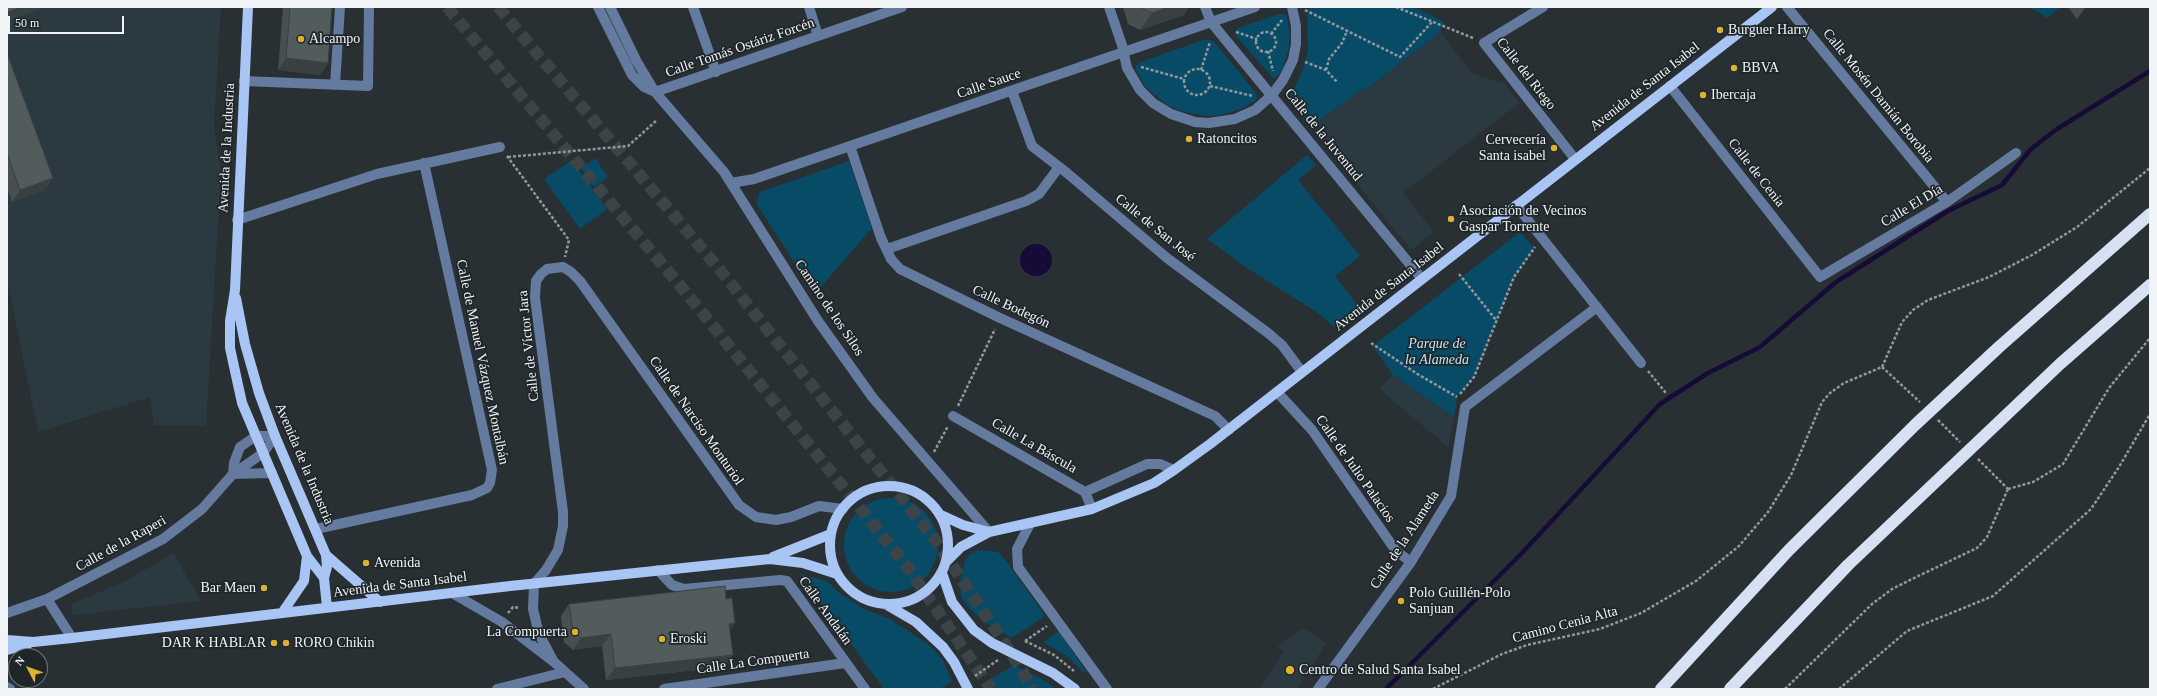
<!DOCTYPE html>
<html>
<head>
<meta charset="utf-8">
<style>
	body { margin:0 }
	#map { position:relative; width:2157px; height:696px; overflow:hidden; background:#293034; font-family:Georgia,serif }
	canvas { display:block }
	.frame { position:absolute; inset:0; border:8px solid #f0f4f7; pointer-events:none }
	.north { position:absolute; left:8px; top:648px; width:40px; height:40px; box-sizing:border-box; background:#1f262a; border:1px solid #73787c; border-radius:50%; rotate:311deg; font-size:11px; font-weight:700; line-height:16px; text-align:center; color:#f0f4f7 }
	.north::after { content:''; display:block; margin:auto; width:14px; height:18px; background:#dcb233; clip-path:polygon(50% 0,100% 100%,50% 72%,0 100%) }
	.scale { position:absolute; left:8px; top:16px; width:116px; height:18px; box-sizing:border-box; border:2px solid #f0f4f7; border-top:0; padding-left:5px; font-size:12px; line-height:14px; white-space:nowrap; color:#f0f4f7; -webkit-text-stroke:3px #1f262a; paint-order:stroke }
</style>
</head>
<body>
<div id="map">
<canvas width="2157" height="696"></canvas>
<div class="frame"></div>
<div class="north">N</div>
<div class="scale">50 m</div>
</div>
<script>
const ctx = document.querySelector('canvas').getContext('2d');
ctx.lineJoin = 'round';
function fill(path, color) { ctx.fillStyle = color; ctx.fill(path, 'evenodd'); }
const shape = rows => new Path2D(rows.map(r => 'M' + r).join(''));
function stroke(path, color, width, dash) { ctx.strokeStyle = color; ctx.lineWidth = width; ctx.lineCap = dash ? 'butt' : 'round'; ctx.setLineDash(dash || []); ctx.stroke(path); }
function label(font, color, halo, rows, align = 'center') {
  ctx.font = font + ' Georgia,serif'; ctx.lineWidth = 3.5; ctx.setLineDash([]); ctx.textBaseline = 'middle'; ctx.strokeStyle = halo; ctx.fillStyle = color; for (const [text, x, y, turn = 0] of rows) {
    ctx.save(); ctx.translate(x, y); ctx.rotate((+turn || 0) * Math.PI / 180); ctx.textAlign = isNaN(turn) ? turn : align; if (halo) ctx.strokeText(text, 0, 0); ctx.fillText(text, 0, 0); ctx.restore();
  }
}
fill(shape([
	[7,7,221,7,214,128,221,172,206,426,154,425,150,397,38,432,7,279],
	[1440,32,1473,74,1504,83,1519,103,1403,193,1434,232,1411,250,1310,127,1365,87,1367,89],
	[1393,375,1454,417,1448,447,1379,389],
	[173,553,201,601,73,615,71,604,126,581],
	[1303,628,1326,643,1297,689,1259,689,1284,651,1277,647]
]), '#2b3941');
fill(shape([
	[1310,7,1414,7,1444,22,1440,32,1367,89,1365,87,1310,127,1289,99,1303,69,1308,50,1307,16],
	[2030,7,2060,7,2047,18],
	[1280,14,1284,14,1287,17,1290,33,1289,47,1283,68,1277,77,1273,78,1236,36,1235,32,1238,28],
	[1203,40,1211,40,1216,44,1256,93,1257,97,1255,101,1241,109,1221,115,1209,116,1188,113,1169,106,1156,96,1145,86,1136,70,1136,66,1140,62],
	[1307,155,1316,165,1298,180,1360,256,1335,276,1359,307,1334,327,1318,313,1247,268,1207,239],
	[595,158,608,177,594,187,581,168],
	[572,160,607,209,580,229,544,179],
	[849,161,872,228,821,287,813,291,756,203,760,192],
	[1520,232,1534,248,1514,277,1474,377,1457,397,1454,417,1393,375,1373,346],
	'844 545a47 47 0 1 1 94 0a47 47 0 1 1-94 0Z',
	[978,550,998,552,1008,563,1045,616,1012,638,983,621,970,609,962,599,959,585,965,561,970,554],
	[800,574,827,581,838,592,862,608,888,618,928,644,943,660,952,681,940,689,884,689],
	[1059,631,1086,672,1084,673,1070,659,1044,642],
	[1014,665,1040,678,1056,689,986,689,983,684]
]), '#074b66');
fill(shape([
	'1020 260a16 16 0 1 1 32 0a16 16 0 1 1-32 0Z'
]), '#160b36');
stroke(shape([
	[1386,689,1522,553,1660,404,1708,373,1760,347,1836,282,1948,211,2002,185,2031,149,2057,129,2150,71]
]), '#160b36', 4.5);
stroke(shape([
	[447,7,697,306,906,565,991,689],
	[498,7,720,270,936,541,1021,668,1032,689]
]), '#3d4448', 12, [12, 6]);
stroke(shape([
	[1396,7,1473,38],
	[1305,10,1400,57,1432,22],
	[1236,32,1257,39],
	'1256 42a10 10 0 1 1 20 0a10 10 0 1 1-20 0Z',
	[1271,34,1282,20],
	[1268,51,1273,71],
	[1305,62,1326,70,1337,82],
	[1141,67,1184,79],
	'1184 82a13 13 0 1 1 26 0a13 13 0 1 1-26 0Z',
	[1201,70,1210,42],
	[1326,70,1329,59,1342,43,1347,31],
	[1210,86,1253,96],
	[507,156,569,240,565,257],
	[508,157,628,146,657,120],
	[1459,274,1496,320],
	[1371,343,1419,375,1457,397],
	[1882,367,1902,322,1913,310,1928,300,1989,277,2032,255,2077,227,2150,168],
	[1882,367,1920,402],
	[1648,371,1666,393],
	[1460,394,1474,377,1514,277,1535,247],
	[958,406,995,329],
	[1938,420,1960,442],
	[934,452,948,426],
	[1978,459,2008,489],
	[2008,489,2033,482,2063,464,2109,388,2150,338],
	[508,613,513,607,520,608],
	[1025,641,1054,655,1074,671],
	[1025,641,1047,626],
	[975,676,998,660],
	[1433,689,1502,654,1527,645,1600,629,1641,613,1696,581,1739,546,1768,512,1791,475,1822,402,1830,393,1844,383,1882,367],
	[1785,689,1872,604,1892,589,1912,579,1977,548,1987,537,2008,489],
	[1839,689,1907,631,1993,596,2091,509,2119,467,2150,414]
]), '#93989c', 2.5, [3, 2]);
stroke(shape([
	[598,7,632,75,644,87,655,92,902,7],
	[610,7,637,62,655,92,724,172,818,321,873,398,989,532],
	[693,7,716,72],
	[809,7,818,36],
	[1109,7,1122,45,1127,68,1140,90,1153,103,1171,114,1195,122,1209,123,1235,119,1255,110,1272,95,1283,80,1293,60,1296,44,1296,26,1292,7],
	[1205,7,1211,22,1422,279],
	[1543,7,1484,43,1575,159],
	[1787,7,1947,202],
	[244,81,368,86,369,7],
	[335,85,340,7],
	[1670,86,1820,277,1947,202,2016,153],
	[1012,91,1032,146,1067,173,1167,258,1268,333,1282,345,1302,372],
	[850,146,881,238,891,259,900,269,1000,318,1215,416,1229,430],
	[731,183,754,179,1255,7],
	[1516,205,1641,363],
	[237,220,377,174,500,147],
	[887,249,1026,201,1039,194,1059,167],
	[1277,392,1312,430,1396,551,1411,562],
	[953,416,1085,492,1092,509],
	[233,474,272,473],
	[1085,492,1147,464,1160,464,1174,470],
	[1030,524,1017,549,1018,567,1107,689],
	[316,529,472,495,487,488,490,483,492,470,424,163],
	[658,570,672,585,684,589,780,580,787,581,865,689],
	[452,593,502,622,554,662,584,689],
	[47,599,72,638],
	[7,613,47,599,163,539,202,509,233,474,263,453,275,436,256,436,240,447,234,463,233,474],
	[554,662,539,634,533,609,534,584,546,570,558,550,563,526,563,512,535,298,536,281,541,274,547,269,563,267,571,272,580,281,739,505,756,517,776,520,791,517,819,506,843,509],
	[7,687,10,689],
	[497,689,565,672],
	[664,689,845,663],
	[1318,689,1411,562,1451,496,1465,407,1597,307]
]), '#647a9f', 10);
stroke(shape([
	[248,7,235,290,230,321,230,348,242,403,307,556,324,578],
	[236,298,245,344,259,393,275,436,326,555,327,567,324,578,327,607],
	'830 545a59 59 0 1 1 118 0a59 59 0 1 1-118 0Z',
	[941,515,963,525,989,532],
	[326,555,380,602],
	[773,557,831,534],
	[947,561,961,547,989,532,1092,509,1154,483,1174,470,1210,444,1772,7],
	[942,573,952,602,974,630,992,643,1053,673,1075,689],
	[887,605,916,622,943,647,954,662,968,689],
	[282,613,304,581,307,556],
	[7,640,33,642,72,638,510,586,770,559,803,563,837,574],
	[7,650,28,644]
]), '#a9c5f3', 10);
stroke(shape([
	[1661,689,1789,550,1915,425,1999,347,2150,214],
	[1730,689,1848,565,2060,364,2150,285]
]), '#d6e2f4', 12);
fill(shape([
	[283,7,332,7,328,63,320,75,278,70],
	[1123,7,1189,7,1184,15,1140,30,1128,24],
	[2068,7,2086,7,2077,19],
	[7,53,53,178,44,190,12,202,7,188],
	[569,604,730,631,724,667,606,680,602,646,573,650,564,642,561,616]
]), '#474f50');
fill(shape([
	[22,7,46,7,7,21,7,12],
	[1169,7,1189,7,1184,15,1140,30,1152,13],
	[286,58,328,63,320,75,278,70],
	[53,178,44,190,12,202,20,190],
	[735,623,727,635,729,624],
	[611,634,602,646,573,650,581,638],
	[733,655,724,667,606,680,615,668]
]), '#394041');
const building = shape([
	[7,7,22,7,7,12,7,7],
	[290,7,332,7,328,63,286,58,290,7],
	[1140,7,1169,7,1152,13,1140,7],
	[2081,7,2085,7,2083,10,2081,7],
	[7,53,53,178,20,190,7,153,7,53],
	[725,586,726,599,732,598,735,623,729,624,733,655,615,668,611,634,581,638,573,630,569,604,725,586]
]);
fill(building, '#525c5d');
stroke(building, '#394041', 1);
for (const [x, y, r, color] of [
	[1720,30,4,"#dcb233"],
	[301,39,4,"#dcb233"],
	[1734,68,4,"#dcb233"],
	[1703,95,4,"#dcb233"],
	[1189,139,4,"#dcb233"],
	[1554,148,4,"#dcb233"],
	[1451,219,4,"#dcb233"],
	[366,563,4,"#dcb233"],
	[264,588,4,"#dcb233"],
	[1401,601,4,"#dcb233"],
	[575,632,4,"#dcb233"],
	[662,639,4,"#dcb233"],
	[274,643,4,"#dcb233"],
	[286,643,4,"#dcb233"],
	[1290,670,5,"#dcb233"]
]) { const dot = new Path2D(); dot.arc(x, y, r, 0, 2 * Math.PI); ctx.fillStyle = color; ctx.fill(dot); stroke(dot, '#1f262a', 1.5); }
label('14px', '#f0f4f7', '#1f262a', [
	["Burguer Harry",1728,30],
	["Alcampo",309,39],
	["BBVA",1742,68],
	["Ibercaja",1711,95],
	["Ratoncitos",1197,139],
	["Cervecería",1546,140,"right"],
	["Santa isabel",1546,156,"right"],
	["Asociación de Vecinos",1459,211],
	["Gaspar Torrente",1459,227],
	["Avenida",374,563],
	["Bar Maen",256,588,"right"],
	["Polo Guillén-Polo",1409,593],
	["Sanjuan",1409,609],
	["La Compuerta",567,632,"right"],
	["Eroski",670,639],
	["DAR K HABLAR",266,643,"right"],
	["RORO Chikin",294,643],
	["Centro de Salud Santa Isabel",1299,670]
], 'left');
label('14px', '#f0f4f7', '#1f262a', [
	["Calle Tomás Ostáriz Forcén",740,48,-19],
	["Calle del Riego",1526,74,52],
	["Calle Sauce",989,84,-19],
	["Avenida de Santa Isabel",1645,87,-38],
	["Calle Mosén Damián Borobia",1878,96,51],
	["Calle de la Juventud",1323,135,51],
	["Avenida de la Industria",227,148,-87],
	["Calle de Cenia",1756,173,52],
	["Calle El Día",1912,206,-31],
	["Calle de San José",1155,228,39],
	["Avenida de Santa Isabel",1389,287,-38],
	["Calle Bodegón",1011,307,25],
	["Camino de los Silos",829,308,56],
	["Calle de Víctor Jara",529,346,-96],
	["Calle de Manuel Vázquez Montalbán",482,362,78],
	["Calle de Narciso Monturiol",696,421,55],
	["Calle La Báscula",1034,446,30],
	["Avenida de la Industria",304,464,67],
	["Calle de Julio Palacios",1355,469,55],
	["Calle de la Alameda",1405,540,-57],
	["Calle de la Raperi",121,544,-29],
	["Avenida de Santa Isabel",400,585,-7],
	["Calle Andalán",825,611,54],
	["Camino Cenia Alta",1565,625,-15],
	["Calle La Compuerta",753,662,-8]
]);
label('italic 14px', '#c1e3f6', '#1f262a', [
	["Parque de",1437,344],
	["la Alameda",1437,360]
]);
</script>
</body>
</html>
